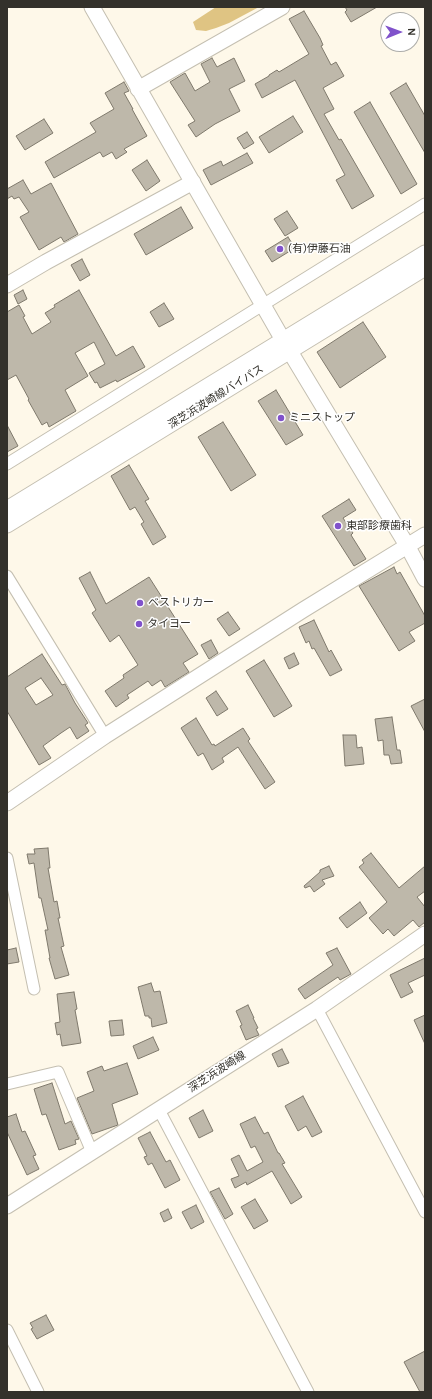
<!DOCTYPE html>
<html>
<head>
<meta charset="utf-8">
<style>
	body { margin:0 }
	#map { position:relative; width:432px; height:1399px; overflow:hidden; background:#fef8e9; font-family:Karla,sans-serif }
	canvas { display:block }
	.frame { position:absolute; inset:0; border:8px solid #33312b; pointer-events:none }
	.north { position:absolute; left:380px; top:12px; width:40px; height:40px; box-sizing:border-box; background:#fff; border:1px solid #adadaa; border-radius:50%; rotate:89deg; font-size:11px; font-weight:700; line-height:16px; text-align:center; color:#33312b }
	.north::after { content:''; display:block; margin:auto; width:14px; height:18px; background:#8052cb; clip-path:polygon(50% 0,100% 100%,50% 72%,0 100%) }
</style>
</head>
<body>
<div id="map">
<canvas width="432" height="1399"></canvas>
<div class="frame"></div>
<div class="north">N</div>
</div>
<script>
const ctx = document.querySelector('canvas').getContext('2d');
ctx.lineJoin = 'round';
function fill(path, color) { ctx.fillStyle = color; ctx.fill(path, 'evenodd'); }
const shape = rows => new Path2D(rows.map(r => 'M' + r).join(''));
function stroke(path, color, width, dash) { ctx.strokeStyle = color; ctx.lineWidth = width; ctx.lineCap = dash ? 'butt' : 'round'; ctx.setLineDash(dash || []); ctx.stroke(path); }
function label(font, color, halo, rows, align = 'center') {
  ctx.font = font + ' Karla,"Noto Sans JP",sans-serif'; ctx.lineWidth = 3; ctx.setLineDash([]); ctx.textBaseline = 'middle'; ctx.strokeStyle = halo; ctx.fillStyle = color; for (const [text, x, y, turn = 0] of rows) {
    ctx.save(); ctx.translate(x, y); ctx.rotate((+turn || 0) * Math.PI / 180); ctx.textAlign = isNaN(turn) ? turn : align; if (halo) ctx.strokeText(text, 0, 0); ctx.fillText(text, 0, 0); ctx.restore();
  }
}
fill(shape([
	[216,7,259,7,229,23,216,28,206,31,196,30,193,22]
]), '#dfc483');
const building = shape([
	[345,7,377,7,351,22,345,12,347,10,345,7],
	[304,11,320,38,323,45,321,46,331,65,336,62,344,76,323,88,334,109,324,114,339,140,341,139,374,196,352,209,336,180,345,175,295,80,262,98,255,84,269,76,269,75,277,70,279,72,309,54,289,19,304,11],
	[212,58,217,67,234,58,245,81,229,89,240,111,215,124,196,137,188,125,195,121,170,82,185,73,195,91,210,82,201,64,212,58],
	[124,82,129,91,124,93,133,109,132,109,147,136,124,149,127,152,116,159,112,152,103,157,100,152,54,178,45,162,96,132,90,123,114,109,105,93,124,82],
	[406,83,425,116,425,153,390,93,406,83],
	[370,102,417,184,401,194,354,112,370,102],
	[293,116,303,132,269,153,259,137,293,116],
	[44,119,53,133,25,150,16,136,44,119],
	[247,132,254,143,244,149,237,138,247,132],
	[247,153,253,163,211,185,203,170,221,161,223,166,247,153],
	[147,160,160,181,146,191,132,170,147,160],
	[23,180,31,194,51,183,78,234,64,242,61,237,39,250,20,217,29,212,19,197,14,199,12,196,7,199,7,189,23,180],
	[181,207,193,228,146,255,134,234,181,207],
	[287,211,298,228,285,236,274,219,287,211],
	[288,237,295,248,272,262,265,251,288,237],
	[82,259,90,275,80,281,71,265,82,259],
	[23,290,27,299,18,304,14,295,23,290],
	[79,290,116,356,133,346,145,367,117,382,116,380,100,388,97,382,95,383,89,373,105,364,94,342,75,353,88,376,65,390,76,411,49,427,47,422,42,425,28,400,29,399,16,375,7,380,7,312,19,305,25,316,23,317,32,334,51,322,45,313,55,307,54,305,79,290],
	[164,303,174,319,159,327,150,312,164,303],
	[363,322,386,357,340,388,317,352,363,322],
	[276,390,303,435,286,445,258,401,276,390],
	[223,422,256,475,231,491,198,437,223,422],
	[7,425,18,446,7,452,7,425],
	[129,465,149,499,145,501,166,537,153,545,141,524,144,522,135,507,130,510,111,476,129,465],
	[349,499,356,510,343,518,353,533,351,535,366,559,354,566,322,516,349,499],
	[394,567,397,574,400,572,425,616,425,623,409,632,415,641,399,651,359,586,394,567],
	[90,572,106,604,149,577,198,654,183,663,189,672,165,687,161,680,152,686,148,681,127,695,129,698,116,707,105,691,124,678,123,675,138,665,119,635,110,642,92,613,96,610,79,578,90,572],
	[228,612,240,629,229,636,217,619,228,612],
	[314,620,329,652,331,650,342,670,330,676,314,648,312,649,309,641,306,643,299,627,314,620],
	[211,640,218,653,209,659,201,645,211,640],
	[294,653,299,664,289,669,284,658,294,653],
	[42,654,62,685,65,684,75,703,88,723,85,725,89,731,77,739,70,727,61,733,43,746,51,758,39,765,7,711,7,677,42,654],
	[41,678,53,695,36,705,25,688,41,678],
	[264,660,292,706,274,717,246,671,264,660],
	[216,691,228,709,217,716,206,698,216,691],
	[425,699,425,732,411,706,425,699],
	[392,717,397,750,400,750,402,763,391,764,389,755,384,755,383,740,378,741,375,719,392,717],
	[196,718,212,745,214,744,215,746,243,728,250,739,248,741,275,782,265,789,238,747,222,758,224,762,212,770,203,753,198,756,181,728,196,718],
	[343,735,356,735,357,748,362,747,364,764,345,766,343,735],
	[48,848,50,868,48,868,54,902,57,901,60,918,58,918,64,946,61,947,69,975,55,979,49,958,50,958,45,930,48,930,41,898,39,898,34,863,29,864,27,854,35,854,34,849,48,848],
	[371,853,399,888,425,866,425,891,417,897,425,907,425,922,419,927,413,920,394,936,388,929,383,934,369,918,387,902,359,867,364,863,362,860,371,853],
	[329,866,334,876,322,880,325,884,314,892,310,886,305,888,304,886,320,872,320,870,329,866],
	[360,902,367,913,347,928,339,918,360,902],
	[16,948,19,962,7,964,7,950,16,948],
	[337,948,351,974,340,980,338,977,305,999,298,989,333,965,326,953,337,948],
	[425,958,425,975,408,983,413,992,401,998,390,975,425,958],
	[151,983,154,992,160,991,167,1023,152,1027,151,1018,149,1018,149,1016,145,1016,138,987,151,983],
	[74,992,77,1009,75,1010,81,1043,62,1046,60,1034,57,1035,55,1023,60,1022,57,994,74,992],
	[248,1005,254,1018,253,1018,258,1028,256,1029,259,1035,246,1040,240,1026,242,1025,236,1011,248,1005],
	[425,1015,425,1044,414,1020,425,1015],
	[122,1020,124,1035,111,1036,109,1021,122,1020],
	[153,1037,159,1050,138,1059,133,1046,153,1037],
	[282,1049,289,1063,278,1067,272,1054,282,1049],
	[127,1063,138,1094,112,1104,118,1125,92,1134,77,1098,94,1091,87,1072,102,1066,104,1071,127,1063],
	[52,1083,65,1124,71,1121,79,1139,75,1140,76,1144,59,1150,46,1114,42,1115,34,1089,52,1083],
	[303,1096,322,1132,312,1137,306,1126,298,1131,285,1106,303,1096],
	[203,1110,213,1131,199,1138,189,1118,203,1110],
	[16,1114,22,1132,25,1131,36,1155,33,1156,39,1169,27,1175,7,1132,7,1117,16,1114],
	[255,1117,264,1134,268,1132,278,1153,279,1153,285,1163,282,1164,302,1197,291,1204,272,1171,247,1185,246,1182,235,1188,231,1179,239,1176,231,1159,239,1155,247,1171,263,1162,255,1146,251,1148,240,1124,255,1117],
	[150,1132,166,1162,170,1160,180,1180,165,1188,152,1163,148,1165,144,1157,147,1156,138,1138,150,1132],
	[219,1188,233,1214,225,1219,210,1192,219,1188],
	[255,1199,268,1221,254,1229,241,1207,255,1199],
	[196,1205,204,1222,191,1229,182,1212,196,1205],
	[168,1209,172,1218,164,1222,160,1213,168,1209],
	[46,1315,54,1330,37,1339,31,1329,33,1328,30,1323,46,1315],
	[425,1351,425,1392,420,1392,404,1362,425,1351]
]);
fill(building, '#beb8aa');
stroke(building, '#7f796c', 1);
const street = shape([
	[7,464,425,204],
	[7,576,105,736],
	[7,858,34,989],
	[317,1009,425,1212],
	[7,1084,58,1072,92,1152],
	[159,1110,308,1392],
	[7,1330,38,1392]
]);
const secondary = shape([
	[92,7,283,340,408,547,425,579],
	[138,89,282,7],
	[7,285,46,262,193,182],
	[7,509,425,253],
	[7,525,425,268],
	[7,803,105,736,303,610,425,535],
	[7,1206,317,1009,425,934]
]);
stroke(street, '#c4bfb1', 13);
stroke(secondary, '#c4bfb1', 17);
stroke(street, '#fff', 11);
stroke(secondary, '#fff', 15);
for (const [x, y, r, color] of [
	[280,249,4,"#8052cb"],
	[281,418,4,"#8052cb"],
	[338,526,4,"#8052cb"],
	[140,603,4,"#8052cb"],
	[139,624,4,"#8052cb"]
]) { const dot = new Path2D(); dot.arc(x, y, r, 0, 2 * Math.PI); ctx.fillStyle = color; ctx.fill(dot); stroke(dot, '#fff', 1.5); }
label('11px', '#33312b', '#fff', [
	["(有)伊藤石油",288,249],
	["ミニストップ",289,418],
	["東部診療歯科",346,526],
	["ベストリカー",148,603],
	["タイヨー",147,624]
], 'left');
label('11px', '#33312b', '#fff', [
	["深芝浜波崎線バイパス",216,397,-32],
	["深芝浜波崎線",217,1072,-33]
]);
</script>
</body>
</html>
